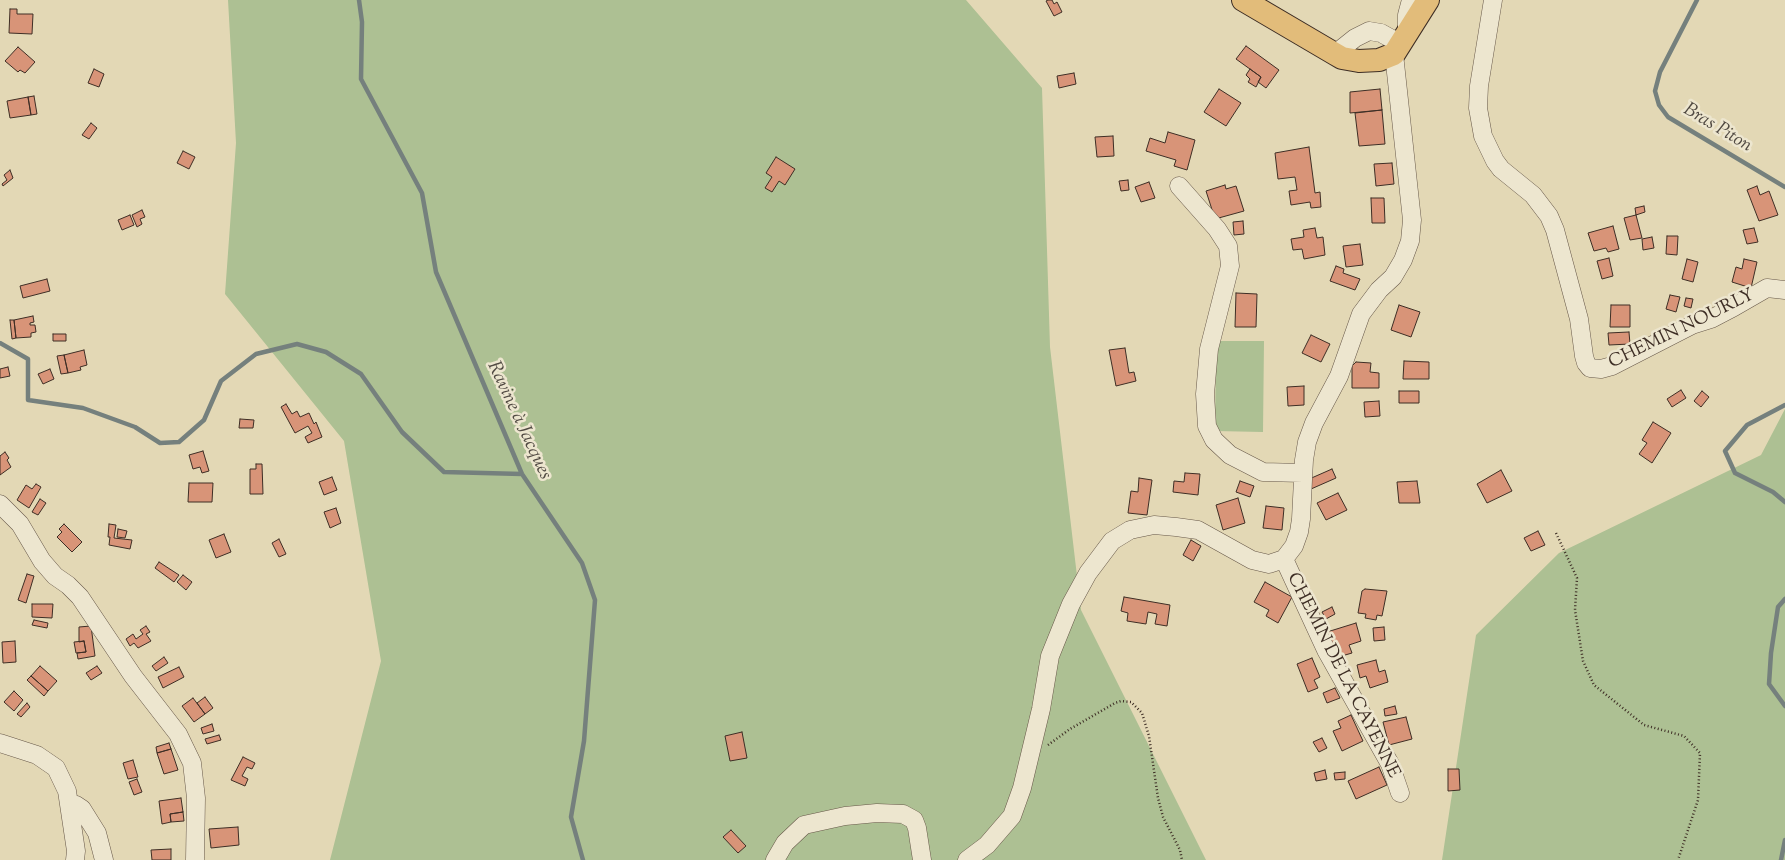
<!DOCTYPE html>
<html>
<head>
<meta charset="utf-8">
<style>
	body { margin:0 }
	canvas { display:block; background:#e3d8b5 }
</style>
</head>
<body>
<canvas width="1785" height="860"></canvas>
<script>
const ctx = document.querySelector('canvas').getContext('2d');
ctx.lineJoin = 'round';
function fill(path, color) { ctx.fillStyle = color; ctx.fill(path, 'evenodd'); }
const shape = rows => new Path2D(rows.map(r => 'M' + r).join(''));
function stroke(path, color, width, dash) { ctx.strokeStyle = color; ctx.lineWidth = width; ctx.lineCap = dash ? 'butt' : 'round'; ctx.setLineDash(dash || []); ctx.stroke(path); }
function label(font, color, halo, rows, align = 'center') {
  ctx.font = font + ' "Sorts Mill Goudy",serif'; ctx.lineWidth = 5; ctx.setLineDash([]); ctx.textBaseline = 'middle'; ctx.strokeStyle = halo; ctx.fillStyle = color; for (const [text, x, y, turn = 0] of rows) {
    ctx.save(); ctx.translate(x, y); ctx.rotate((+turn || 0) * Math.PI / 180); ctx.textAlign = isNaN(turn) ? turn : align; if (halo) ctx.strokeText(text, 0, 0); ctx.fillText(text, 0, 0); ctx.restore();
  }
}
fill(shape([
	[228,0,966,0,1042,88,1050,347,1081,610,1206,860,330,860,381,661,344,441,225,294,236,143],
	[1216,341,1264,341,1263,432,1215,431],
	[1785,409,1785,860,1442,860,1476,635,1559,553,1761,455]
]), '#adc093');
stroke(shape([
	[359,0,362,22,361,79,422,193,436,272,522,474,582,563,595,600,584,741,571,817,583,860],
	[1697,0,1660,72,1655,91,1659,105,1668,117,1785,187],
	[0,343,28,359,28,400,83,408,135,427,160,443,179,442,204,420,221,381,256,354,297,344,326,352,361,374,402,432,444,472,522,474],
	[1785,405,1747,425,1725,451,1735,473,1773,492,1785,502],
	[1785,599,1778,607,1771,653,1769,684,1785,706],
	[1781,860,1785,840]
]), '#75807d', 4.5);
const building = shape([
	[1048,0,1052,0,1054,4,1057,2,1062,12,1054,16,1046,1,1048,0],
	[10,9,17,9,17,14,33,14,32,34,9,33,10,9],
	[1246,46,1279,70,1266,88,1258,82,1261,77,1236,59,1246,46],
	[18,47,35,62,25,73,20,70,18,72,5,61,18,47],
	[94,69,104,74,99,87,88,83,94,69],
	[1250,69,1261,77,1256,87,1248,82,1250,79,1246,75,1250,69],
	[1074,73,1076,84,1059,88,1057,76,1074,73],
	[1219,89,1241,103,1226,126,1204,112,1219,89],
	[1380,89,1382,110,1350,113,1350,92,1380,89],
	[34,96,37,114,31,115,28,97,34,96],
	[28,97,31,115,10,118,7,101,28,97],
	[1382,110,1385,144,1359,146,1355,113,1382,110],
	[91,123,97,128,89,139,82,135,91,123],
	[1168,132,1195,140,1187,170,1174,166,1176,160,1146,151,1150,138,1165,143,1168,132],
	[1113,136,1114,156,1097,157,1095,137,1113,136],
	[1309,147,1315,193,1320,192,1321,207,1311,208,1310,202,1291,205,1289,191,1297,190,1295,177,1278,179,1275,153,1309,147],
	[183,151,195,157,189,169,177,163,183,151],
	[776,157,795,169,785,185,779,181,772,192,765,188,772,177,766,173,776,157],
	[1392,163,1394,184,1376,186,1374,164,1392,163],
	[10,170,13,178,3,186,2,184,7,180,4,175,10,170],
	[1128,180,1129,190,1121,191,1119,181,1128,180],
	[1149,182,1155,198,1141,202,1135,187,1149,182],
	[1225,185,1226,189,1236,186,1244,211,1215,219,1206,191,1225,185],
	[1757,186,1760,195,1769,191,1778,215,1759,221,1747,190,1757,186],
	[1371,198,1384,198,1385,223,1372,223,1371,198],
	[1644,206,1645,212,1636,215,1635,208,1644,206],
	[142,210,145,217,140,219,142,224,137,227,132,215,142,210],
	[130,215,134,225,122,230,118,220,130,215],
	[1636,215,1642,238,1630,240,1624,218,1636,215],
	[1243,221,1244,234,1234,235,1233,222,1243,221],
	[1613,226,1619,249,1608,252,1606,248,1594,251,1588,233,1613,226],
	[1315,228,1317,238,1323,237,1325,255,1304,259,1302,249,1293,250,1291,239,1304,237,1303,230,1315,228],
	[1754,228,1758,242,1747,244,1743,230,1754,228],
	[1667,236,1678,236,1677,255,1666,254,1667,236],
	[1652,237,1654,248,1643,250,1642,239,1652,237],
	[1360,244,1363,265,1346,267,1343,246,1360,244],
	[1609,258,1613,276,1602,279,1597,261,1609,258],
	[1687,259,1698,262,1693,282,1682,279,1687,259],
	[1744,259,1757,262,1751,288,1732,282,1736,267,1742,269,1744,259],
	[1336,266,1344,269,1343,273,1360,279,1355,290,1330,281,1336,266],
	[47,279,50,291,23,298,20,286,47,279],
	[1236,293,1257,294,1256,327,1235,327,1236,293],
	[1670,295,1680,297,1676,312,1666,309,1670,295],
	[1686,298,1693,299,1691,308,1684,306,1686,298],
	[1399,305,1420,312,1411,337,1391,330,1399,305],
	[1611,305,1630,305,1630,327,1610,327,1611,305],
	[33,316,34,322,30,323,30,325,35,325,36,332,31,333,31,337,16,338,14,320,33,316],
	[10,320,14,320,16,338,12,339,10,320],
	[1629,332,1630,344,1609,345,1608,333,1629,332],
	[53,334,66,334,66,341,53,341,53,334],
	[1311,335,1330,344,1321,362,1302,353,1311,335],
	[1125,348,1129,373,1134,372,1136,381,1116,386,1109,350,1125,348],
	[84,350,87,365,80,367,81,370,68,373,64,355,84,350],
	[64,355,68,373,61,374,57,356,64,355],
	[1404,361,1429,362,1429,379,1403,379,1404,361],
	[1356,362,1371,363,1370,372,1379,373,1379,388,1352,388,1352,366,1356,362],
	[8,367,10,376,0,378,0,369,8,367],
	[50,369,54,379,43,384,38,374,50,369],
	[1304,386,1304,405,1288,406,1287,387,1304,386],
	[1681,390,1686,398,1672,407,1667,399,1681,390],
	[1399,391,1419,391,1419,403,1399,403,1399,391],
	[1702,391,1709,397,1701,407,1694,401,1702,391],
	[1379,401,1380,416,1365,417,1364,402,1379,401],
	[286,404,292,414,297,411,300,417,309,413,314,424,316,422,322,437,308,443,305,437,312,433,308,426,295,433,281,407,286,404],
	[240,419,254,420,253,428,239,428,240,419],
	[1653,422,1671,433,1652,463,1639,454,1647,443,1642,440,1653,422],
	[203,451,209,471,202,473,200,467,193,469,189,455,203,451],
	[5,452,9,458,7,460,11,467,0,475,0,456,5,452],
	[256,464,262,464,263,494,250,494,250,469,256,469,256,464],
	[1332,469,1336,478,1311,489,1307,480,1332,469],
	[1501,470,1512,491,1487,503,1477,484,1501,470],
	[1185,473,1200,474,1198,495,1173,492,1174,481,1184,482,1185,473],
	[332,477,337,490,324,495,319,482,332,477],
	[1139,478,1152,480,1147,515,1128,513,1131,491,1138,492,1139,478],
	[1240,481,1254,486,1250,497,1236,492,1240,481],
	[1417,481,1420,503,1399,503,1397,482,1417,481],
	[189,483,213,483,212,502,188,502,189,483],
	[36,484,41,487,29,508,17,500,26,485,32,489,36,484],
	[1338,493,1347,510,1326,520,1317,503,1338,493],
	[1238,498,1245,523,1223,530,1216,505,1238,498],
	[40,499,46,503,38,515,32,512,40,499],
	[1266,506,1284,508,1282,530,1263,528,1266,506],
	[336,508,341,523,330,528,324,512,336,508],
	[64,524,82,542,72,552,57,537,62,532,59,529,64,524],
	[109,524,116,525,114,538,132,540,130,549,109,545,110,537,108,537,109,524],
	[118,529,127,531,125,538,117,537,118,529],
	[1538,531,1545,545,1531,551,1524,538,1538,531],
	[224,534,231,552,216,558,209,540,224,534],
	[279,539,286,554,279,557,272,543,279,539],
	[1191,540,1201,546,1193,561,1183,555,1191,540],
	[159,562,179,575,174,582,155,568,159,562],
	[27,574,34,576,26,603,18,600,27,574],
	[183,575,192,582,186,590,177,582,183,575],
	[1265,582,1292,597,1278,623,1266,616,1269,610,1254,602,1265,582],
	[1365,589,1387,591,1382,616,1377,615,1376,620,1365,618,1366,614,1358,613,1362,591,1365,589],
	[1124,597,1170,605,1167,626,1155,624,1157,614,1148,612,1146,624,1127,621,1128,613,1121,611,1124,597],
	[32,604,53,604,52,618,32,617,32,604],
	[1332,607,1335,614,1326,619,1322,612,1332,607],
	[34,620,48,623,47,628,32,625,34,620],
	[1356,623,1361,641,1349,645,1352,653,1335,658,1327,632,1356,623],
	[91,626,95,656,78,659,77,653,86,652,84,641,79,642,79,627,91,626],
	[146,626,150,632,146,634,151,641,138,648,134,643,130,646,126,639,133,634,136,639,143,634,140,630,146,626],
	[1384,627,1385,640,1374,641,1373,628,1384,627],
	[15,641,16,662,3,663,2,642,15,641],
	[84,641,86,652,76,653,74,642,84,641],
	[164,657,168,663,156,671,152,666,164,657],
	[1312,658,1320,677,1314,680,1318,688,1308,692,1297,664,1312,658],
	[1376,660,1379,672,1385,670,1388,682,1370,688,1366,676,1360,678,1357,665,1376,660],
	[40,666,57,681,48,691,31,676,40,666],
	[97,666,102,673,91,680,86,673,97,666],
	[179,667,184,677,163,688,158,677,179,667],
	[31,676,48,691,44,696,27,680,31,676],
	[1335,688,1340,698,1327,703,1323,693,1335,688],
	[14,691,23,700,14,711,4,702,14,691],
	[205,697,213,708,205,714,197,703,205,697],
	[193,698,205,714,194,722,182,706,193,698],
	[27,703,30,707,21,717,17,714,27,703],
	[1395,706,1397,714,1385,716,1384,709,1395,706],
	[1351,715,1363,741,1342,751,1333,731,1341,728,1338,721,1351,715],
	[1406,717,1412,739,1389,745,1383,722,1406,717],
	[212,724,214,731,203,734,201,728,212,724],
	[742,732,747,758,730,761,725,736,742,732],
	[219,735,221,740,207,744,205,739,219,735],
	[1322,738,1327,748,1319,752,1313,742,1322,738],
	[169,743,171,749,157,753,156,747,169,743],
	[171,749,178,770,164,774,157,753,171,749],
	[243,757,255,763,252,769,247,767,242,776,248,779,245,786,231,780,243,757],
	[133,760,138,777,128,779,123,763,133,760],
	[1379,767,1387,785,1356,799,1348,781,1379,767],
	[1448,769,1459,769,1460,790,1448,791,1448,769],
	[1325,770,1327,779,1316,781,1314,773,1325,770],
	[1345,772,1345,779,1335,780,1334,773,1345,772],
	[137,779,142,792,134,795,129,782,137,779],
	[181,798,183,812,170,814,171,822,162,824,159,801,181,798],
	[183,812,184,821,171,822,170,814,183,812],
	[238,827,239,845,211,848,209,829,238,827],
	[731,830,746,846,738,853,723,837,731,830],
	[171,849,171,860,152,860,151,850,171,849]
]);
fill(building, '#d89478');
stroke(building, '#3e2e25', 1);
const minor = shape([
	[1493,0,1479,86,1478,108,1483,136,1495,161,1501,169,1533,195,1549,216,1555,230,1579,319,1584,356,1586,363,1590,368,1601,369,1612,366,1692,325,1711,319,1734,307,1767,288,1785,290],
	[1407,35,1407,15,1411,0],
	[1335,54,1355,38,1369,31,1381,33,1401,44],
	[1179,186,1217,229,1228,246,1230,266,1209,349,1205,394,1207,426,1214,440,1230,455,1263,472,1303,473],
	[0,504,20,524,42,561,55,576,68,585,80,597,133,676,178,734,192,763,196,798,195,860],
	[1284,559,1326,650,1390,764,1400,793],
	[0,743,37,755,56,768,67,791,76,851,75,860],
	[69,804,76,805,82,809,97,833,104,860],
	[775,860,785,843,804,825,845,816,877,813,903,814,914,820,917,828,922,860],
	[967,860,987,845,1012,816,1022,788,1041,709,1050,656,1071,604,1088,573,1112,541,1130,530,1154,525,1176,527,1198,530,1252,560,1269,564,1284,559,1294,546,1299,532,1301,519,1304,460,1307,442,1314,423,1339,376,1361,314,1379,290,1393,277,1403,260,1410,241,1412,220,1394,54]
]);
const major = shape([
	[1243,0,1335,54,1342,58,1359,61,1379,60,1394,54,1428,0]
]);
stroke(minor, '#675849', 19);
stroke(major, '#3e2e25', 24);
stroke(shape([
	[1556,533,1577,578,1575,610,1583,661,1594,685,1644,725,1684,736,1700,753,1698,800,1678,860],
	[1048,745,1070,729,1115,703,1121,701,1131,702,1142,713,1149,736,1158,798,1163,817,1180,850,1182,860]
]), '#3e2e25', 2.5, [1, 2.5]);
stroke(minor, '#ede6cf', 18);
stroke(major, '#e2bc7a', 22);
label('18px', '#3e2e25', '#ede6cf', [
	["CHEMIN NOURLY",1682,330,-26],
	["CHEMIN DE LA CAYENNE",1342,676,63]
]);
label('italic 19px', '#504942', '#ede6cf', [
	["Bras Piton",1717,129,31],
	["Ravine à Jacques",518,421,65]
]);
</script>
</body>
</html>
